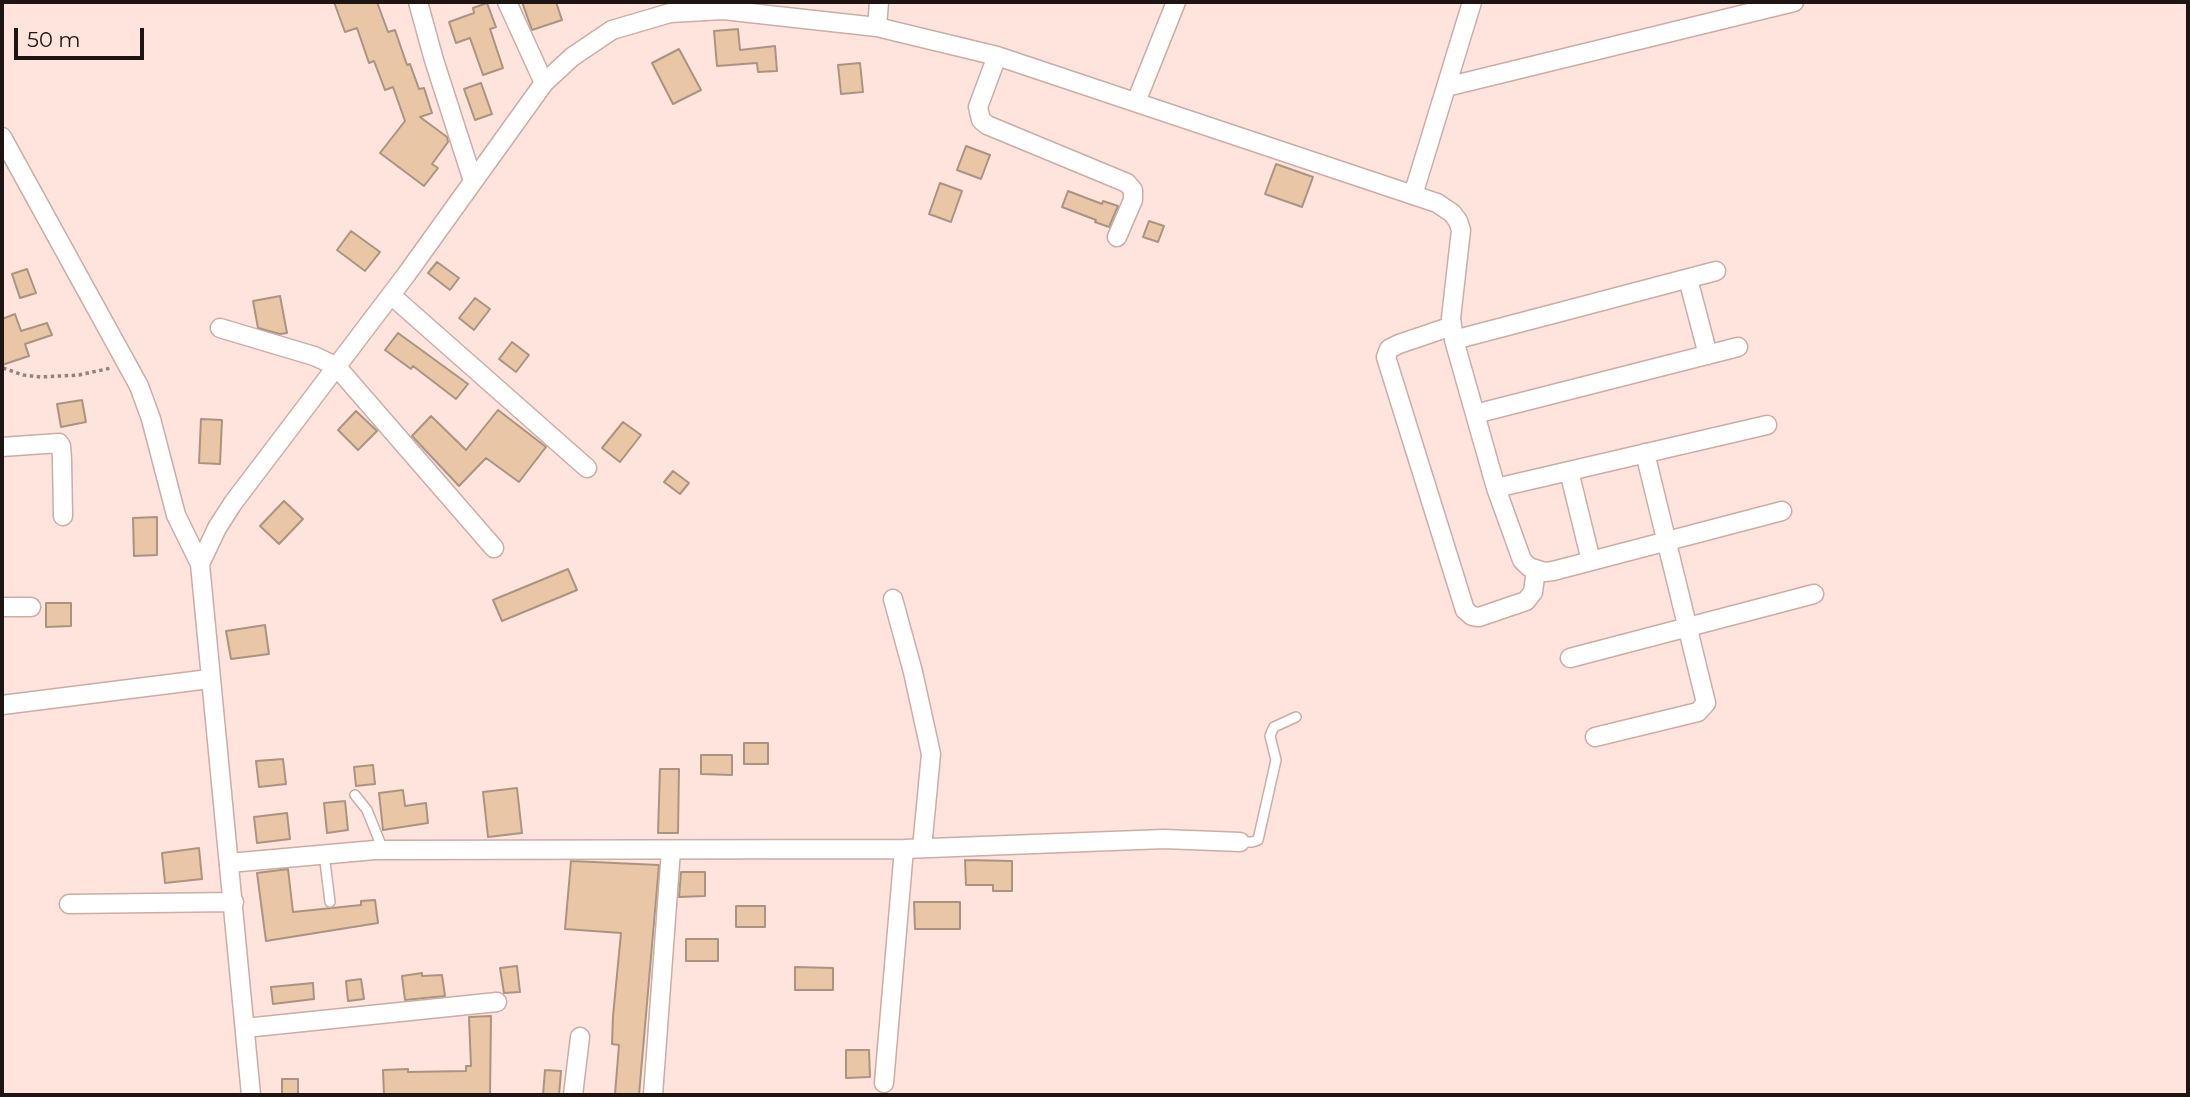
<!DOCTYPE html>
<html>
<head>
<meta charset="utf-8">
<style>
	body { margin:0 }
	#map { position:relative; width:2190px; height:1097px; overflow:hidden; background:#fee4dd; font-family:Montserrat,sans-serif }
	canvas { display:block }
	.frame { position:absolute; inset:0; border:4px solid #1e1411; pointer-events:none }
	.scale { position:absolute; left:14px; top:28px; width:130px; height:32px; box-sizing:border-box; border:4px solid #1e1411; border-top:0; padding-left:9px; font-size:21px; line-height:24px; white-space:nowrap; color:#1e1411; -webkit-text-stroke:5px #fee4dd; paint-order:stroke }
</style>
</head>
<body>
<div id="map">
<canvas width="2190" height="1097"></canvas>
<div class="frame"></div>
<div class="scale">50 m</div>
</div>
<script>
const ctx = document.querySelector('canvas').getContext('2d');
ctx.lineJoin = 'round';
function fill(path, color) { ctx.fillStyle = color; ctx.fill(path, 'evenodd'); }
const shape = rows => new Path2D(rows.map(r => 'M' + r).join(''));
function stroke(path, color, width, dash) { ctx.strokeStyle = color; ctx.lineWidth = width; ctx.lineCap = dash ? 'butt' : 'round'; ctx.setLineDash(dash || []); ctx.stroke(path); }
const building = shape([
	[334,2,377,2,388,32,395,30,407,65,410,64,419,89,424,88,432,113,420,117,447,137,448,142,432,164,438,168,424,186,380,153,405,121,393,87,385,90,374,61,369,63,357,28,345,32,334,2],
	[522,2,556,2,562,20,532,30,522,2],
	[487,3,496,27,490,29,503,68,483,75,470,38,456,43,449,22,474,13,473,8,487,3],
	[738,29,740,50,775,46,777,71,758,72,757,63,717,66,714,31,738,29],
	[679,49,701,90,673,104,652,63,679,49],
	[860,63,863,92,841,94,838,65,860,63],
	[481,83,492,114,475,120,464,89,481,83],
	[966,146,990,155,981,179,957,170,966,146],
	[1276,164,1313,177,1302,207,1265,194,1276,164],
	[940,183,962,191,951,222,929,214,940,183],
	[1068,191,1102,204,1103,201,1118,206,1109,227,1095,222,1096,220,1062,207,1068,191],
	[1149,221,1164,226,1158,242,1143,237,1149,221],
	[351,231,380,252,365,271,337,250,351,231],
	[437,262,459,278,450,290,428,273,437,262],
	[27,269,36,293,20,298,12,274,27,269],
	[280,296,287,333,280,334,258,328,253,301,280,296],
	[475,298,490,309,474,330,459,318,475,298],
	[15,314,21,331,47,323,52,335,25,344,29,356,2,365,2,319,15,314],
	[398,333,468,384,456,399,413,366,411,369,385,350,398,333],
	[512,342,529,355,516,372,499,359,512,342],
	[82,400,86,422,61,427,57,404,82,400],
	[498,410,546,447,519,482,486,458,459,486,412,436,431,416,466,450,498,410],
	[356,411,377,431,358,450,338,430,356,411],
	[201,419,222,420,220,464,199,463,201,419],
	[623,422,641,435,620,462,602,448,623,422],
	[673,471,689,483,680,494,664,482,673,471],
	[284,501,303,519,279,544,260,526,284,501],
	[157,517,157,555,134,556,133,518,157,517],
	[568,569,577,590,502,621,493,600,568,569],
	[46,603,71,603,71,626,46,627,46,603],
	[265,625,269,654,231,659,226,631,265,625],
	[744,743,768,743,768,764,744,764,744,743],
	[701,755,732,755,732,775,701,774,701,755],
	[283,759,286,784,259,787,256,761,283,759],
	[373,765,375,784,356,786,354,767,373,765],
	[660,769,679,769,678,833,658,833,660,769],
	[517,788,522,833,488,837,483,792,517,788],
	[403,790,405,806,426,803,428,823,383,830,379,793,403,790],
	[345,801,348,830,327,833,324,803,345,801],
	[287,813,290,839,257,843,254,817,287,813],
	[199,848,202,879,165,883,162,853,199,848],
	[965,860,1012,861,1012,891,993,891,993,885,966,885,965,860],
	[571,861,659,865,639,1095,615,1094,619,1045,612,1044,613,1016,621,933,565,929,571,861],
	[288,869,293,912,361,905,361,901,375,900,378,923,266,941,257,873,288,869],
	[681,872,705,872,705,896,679,897,681,872],
	[914,902,960,902,960,929,915,929,914,902],
	[736,906,765,906,765,927,736,927,736,906],
	[686,939,718,939,718,961,686,961,686,939],
	[517,966,520,992,504,993,500,968,517,966],
	[795,967,833,968,833,990,795,990,795,967],
	[422,973,422,976,442,975,445,996,405,1000,402,976,422,973],
	[361,979,364,999,348,1001,346,981,361,979],
	[313,983,314,999,273,1004,271,987,313,983],
	[491,1016,490,1095,384,1095,383,1070,408,1069,408,1072,466,1071,466,1066,471,1066,469,1017,491,1016],
	[846,1050,869,1050,870,1077,846,1078,846,1050],
	[545,1070,561,1071,559,1095,543,1095,545,1070],
	[282,1079,298,1079,298,1095,282,1095,282,1079]
]);
fill(building, '#e9c6a6');
stroke(building, '#aa9481', 2);
const service = shape([
	[355,795,367,810,383,850],
	[1240,842,1252,842,1258,840,1276,760,1270,736,1272,731,1274,727,1296,717],
	[324,854,330,902]
]);
const minor = shape([
	[418,2,434,60,473,181],
	[507,2,544,83],
	[877,27,997,56,1437,203,1452,213,1458,221,1461,230,1451,318,1454,340,1496,488,1522,560,1529,567,1545,572,1553,571,1782,511],
	[997,56,978,107,981,120,987,125,1127,183,1133,190,1133,200,1117,237],
	[1446,87,1794,2],
	[1136,102,1176,2],
	[2,137,139,386,151,419,176,515,200,564],
	[1413,195,1472,2],
	[1688,279,1708,355],
	[391,295,587,468],
	[1452,326,1399,344,1389,349,1386,357,1465,610,1472,616,1479,617,1526,601,1533,592,1536,570],
	[220,328,314,356,336,366,494,548],
	[1454,340,1716,271],
	[1475,414,1738,347],
	[2,447,59,443,61,446,62,459,63,516],
	[1569,471,1591,561],
	[1496,488,1767,425],
	[893,599,913,672,931,754,922,848],
	[2,607,31,607],
	[1570,658,1814,594],
	[2,705,209,679],
	[1595,737,1698,712,1706,703,1645,453],
	[229,863,375,850,904,849,1164,839,1240,842],
	[69,904,234,902],
	[245,1028,497,1002],
	[884,1083,904,849],
	[251,1095,200,564,217,528,233,503,406,275,544,83,572,57,612,30,670,13,723,10,877,27,879,2],
	[573,1095,580,1037],
	[653,1095,671,850]
]);
stroke(service, '#cbada4', 12);
stroke(minor, '#cbada4', 21);
stroke(shape([
	[3,368,23,375,41,377,79,375,111,368]
]), '#94827d', 3.5, [3.5, 3.5]);
stroke(service, '#fff', 9);
stroke(minor, '#fff', 18);
</script>
</body>
</html>
